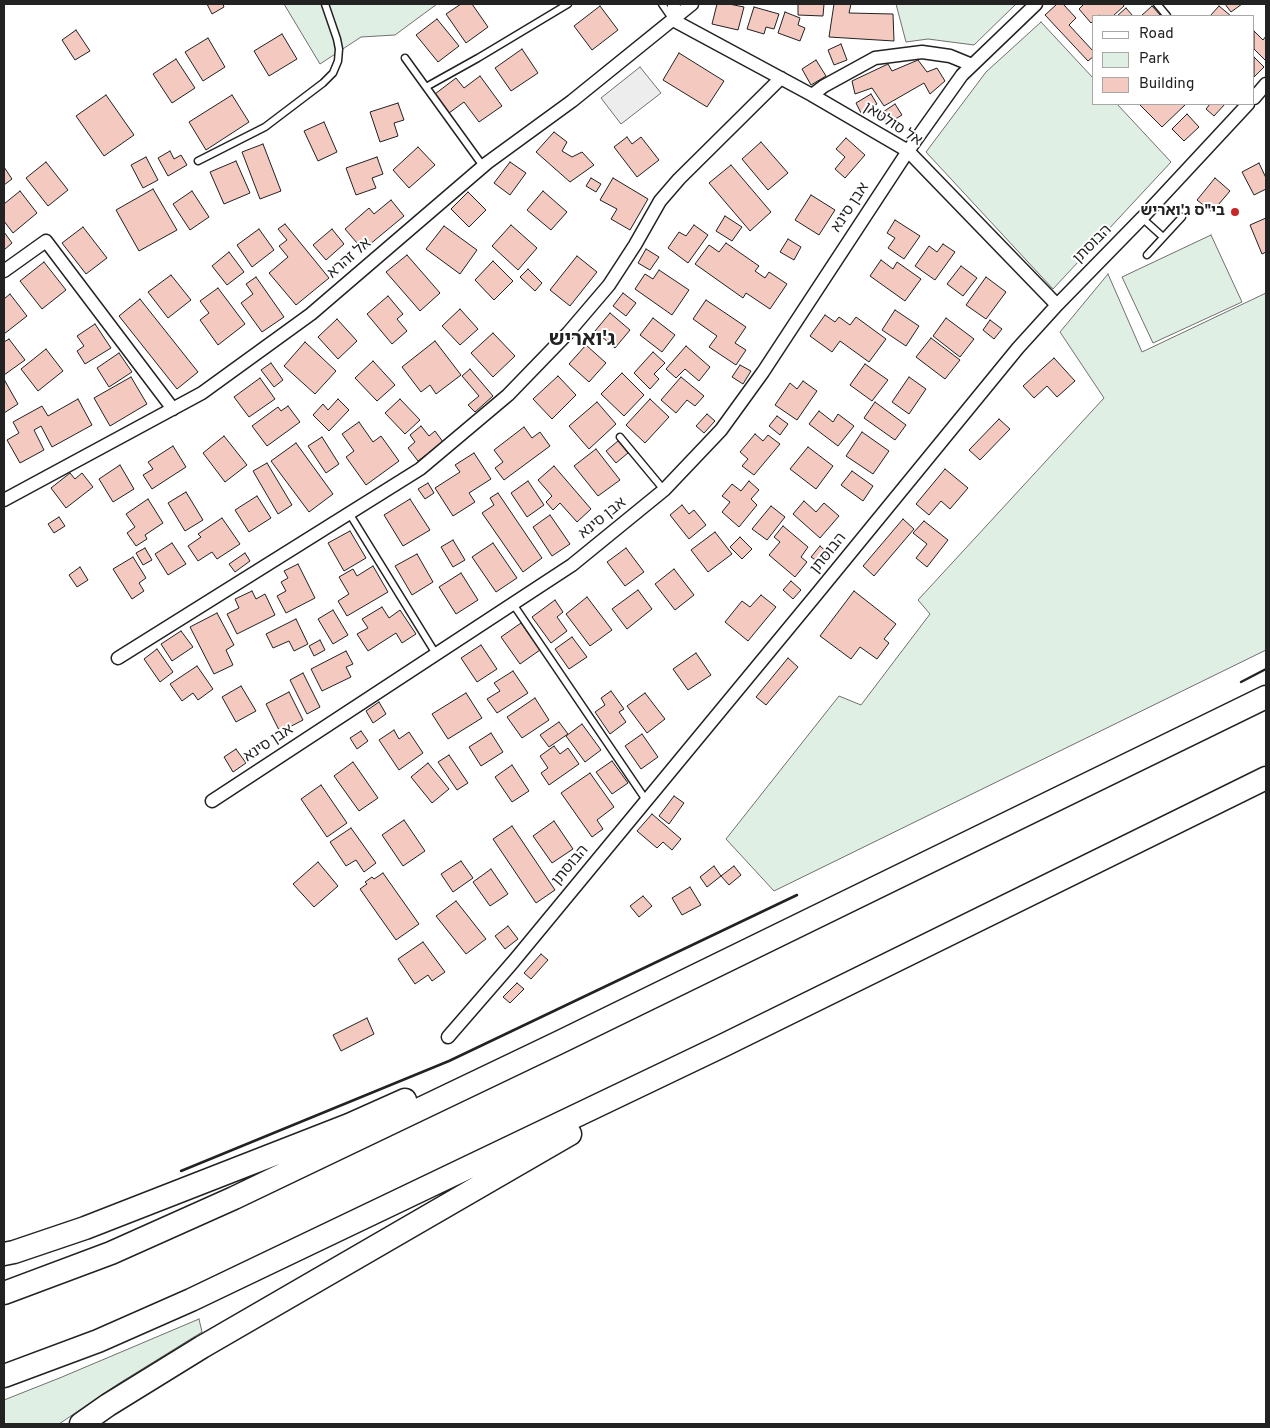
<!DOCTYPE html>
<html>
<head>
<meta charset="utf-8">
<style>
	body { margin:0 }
	#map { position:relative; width:1270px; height:1428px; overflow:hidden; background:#fff; font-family:Overpass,sans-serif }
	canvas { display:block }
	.frame { position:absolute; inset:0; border:5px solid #222; pointer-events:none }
	.legend { position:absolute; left:1092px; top:15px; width:162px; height:90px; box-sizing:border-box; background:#fff; border:1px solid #a7a7a7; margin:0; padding:6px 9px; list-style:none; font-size:15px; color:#222 }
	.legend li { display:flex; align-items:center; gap:10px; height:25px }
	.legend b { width:25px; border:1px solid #a7a7a7 }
</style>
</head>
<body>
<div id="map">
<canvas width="1270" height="1428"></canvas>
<div class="frame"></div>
<ul class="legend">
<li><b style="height:6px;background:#fff"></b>Road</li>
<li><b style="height:14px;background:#e0efe3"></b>Park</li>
<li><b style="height:14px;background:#f3c9c0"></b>Building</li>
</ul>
</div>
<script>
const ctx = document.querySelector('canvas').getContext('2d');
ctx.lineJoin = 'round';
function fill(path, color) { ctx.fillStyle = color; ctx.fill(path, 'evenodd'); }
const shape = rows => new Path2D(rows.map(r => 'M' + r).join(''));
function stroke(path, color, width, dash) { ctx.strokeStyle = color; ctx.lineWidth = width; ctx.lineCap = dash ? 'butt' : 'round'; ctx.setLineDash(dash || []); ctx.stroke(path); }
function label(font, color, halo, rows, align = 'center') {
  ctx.font = font + ' Overpass,"Noto Sans Hebrew",sans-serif'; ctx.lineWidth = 4; ctx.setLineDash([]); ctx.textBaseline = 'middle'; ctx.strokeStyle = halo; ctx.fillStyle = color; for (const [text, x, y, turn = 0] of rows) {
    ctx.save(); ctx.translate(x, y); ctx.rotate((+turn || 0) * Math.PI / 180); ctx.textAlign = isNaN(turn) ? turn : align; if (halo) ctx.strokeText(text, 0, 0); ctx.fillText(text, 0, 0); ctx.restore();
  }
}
const green = shape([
	[284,4,437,4,395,35,361,37,320,64,284,4],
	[896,4,1016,4,974,45,928,39,906,42,896,4],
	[1041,22,1094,79,1094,104,1117,104,1171,162,1053,289,926,152,986,72,1041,22],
	[1211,235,1242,302,1153,343,1122,277,1211,235],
	[1108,274,1142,352,1266,293,1266,650,774,891,726,839,839,696,861,705,930,614,918,600,1104,398,1060,332,1108,274],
	[199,1319,202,1332,118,1384,59,1424,4,1424,4,1400,62,1377,199,1319]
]);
fill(green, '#e0efe3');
stroke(green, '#6f6f6f', 1);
const parking = shape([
	[640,67,661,93,621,124,601,98,640,67]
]);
fill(parking, '#ededed');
stroke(parking, '#6f6f6f', 1);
const building = shape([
	[207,4,223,4,224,7,212,14,207,4],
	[461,4,472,4,488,27,466,43,446,14,461,4],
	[717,4,729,4,744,7,738,30,712,24,717,4],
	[798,4,824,4,823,16,798,15,798,4],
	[834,4,851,4,849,13,893,14,894,41,829,37,834,4],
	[1057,4,1063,4,1076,18,1069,25,1094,52,1094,56,1088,61,1045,15,1057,4],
	[1084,4,1123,4,1124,6,1113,16,1101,16,1100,15,1098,16,1094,16,1094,20,1091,23,1079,9,1084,4],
	[1225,4,1242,4,1231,12,1225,4],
	[600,6,618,30,592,50,574,26,600,6],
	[1152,6,1161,16,1141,16,1152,6],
	[1219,6,1231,16,1210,16,1219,6],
	[754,7,779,14,774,29,766,27,764,34,747,29,754,7],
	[1126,8,1133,16,1117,16,1126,8],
	[785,12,800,18,798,25,805,28,800,41,778,33,785,12],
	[437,19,459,46,438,62,416,35,437,19],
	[76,30,90,51,75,60,62,40,76,30],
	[1254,31,1263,40,1266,36,1266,61,1254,49,1254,31],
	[282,34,297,59,269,76,254,51,282,34],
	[208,38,225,67,203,81,185,52,208,38],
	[841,44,847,60,834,65,828,50,841,44],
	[522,49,538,73,511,91,495,68,522,49],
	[679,53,724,81,707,107,663,80,679,53],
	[1254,57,1264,67,1254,77,1254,57],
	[176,59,195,88,172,103,153,74,176,59],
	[816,60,826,76,811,85,802,69,816,60],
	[918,60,927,72,937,68,945,81,930,94,924,83,884,106,872,88,855,94,852,81,888,64,892,71,918,60],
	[480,76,502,106,479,122,464,102,449,113,435,94,456,78,464,88,480,76],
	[871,94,877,104,861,113,856,103,871,94],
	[106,95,134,135,104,156,76,116,106,95],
	[232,95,249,122,206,150,189,122,232,95],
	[398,103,404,120,394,123,398,136,380,142,370,112,398,103],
	[895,104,902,115,887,124,880,114,895,104],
	[1139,104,1186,104,1162,127,1139,104],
	[1210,104,1225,104,1214,116,1206,109,1210,104],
	[1187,114,1199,127,1184,141,1172,129,1187,114],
	[324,122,337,152,318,161,304,131,324,122],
	[554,132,567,142,562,151,572,157,582,152,594,165,570,182,536,152,554,132],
	[627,137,632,144,641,137,659,160,637,177,614,147,627,137],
	[846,138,865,155,845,178,835,169,845,157,836,149,846,138],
	[761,142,788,173,768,190,742,159,761,142],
	[263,144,281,191,260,199,242,152,263,144],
	[418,147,435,165,409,188,393,170,418,147],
	[170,151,174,159,181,155,187,165,168,176,158,158,170,151],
	[146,157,158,180,143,188,131,165,146,157],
	[377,157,383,174,372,178,376,188,356,195,346,168,377,157],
	[236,161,250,193,224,204,210,172,236,161],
	[46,162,68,190,48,206,26,178,46,162],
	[510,162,526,173,510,195,494,183,510,162],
	[1259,163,1266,178,1266,189,1254,195,1242,172,1259,163],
	[731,165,771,212,750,231,709,183,731,165],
	[4,167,12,179,4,185,4,167],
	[591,178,601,184,596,192,586,186,591,178],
	[613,178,648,199,630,230,611,219,617,209,600,200,613,178],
	[1215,178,1230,191,1212,212,1197,200,1215,178],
	[153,189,177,230,139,251,116,210,153,189],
	[20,191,37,213,13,233,4,221,4,204,20,191],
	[192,191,209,217,190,230,173,204,192,191],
	[543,191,567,212,551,230,527,210,543,191],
	[468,192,486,210,469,227,451,209,468,192],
	[811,195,835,210,819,235,795,220,811,195],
	[391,200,404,216,363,250,345,229,369,208,374,214,391,200],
	[725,216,742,227,732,241,716,231,725,216],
	[1266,218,1266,252,1262,254,1250,225,1266,218],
	[895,220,920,236,904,259,888,248,895,238,887,233,895,220],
	[285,224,329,278,296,305,269,273,288,257,279,246,287,240,278,229,285,224],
	[511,225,537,248,518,270,492,246,511,225],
	[694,225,708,235,688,263,668,248,679,232,686,236,694,225],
	[444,226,477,250,460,274,426,249,444,226],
	[83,227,107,258,86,274,62,243,83,227],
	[259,229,274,250,252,267,237,245,259,229],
	[332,229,344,244,326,260,313,245,332,229],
	[4,232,12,243,4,250,4,232],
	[788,239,801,247,794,260,780,252,788,239],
	[726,243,759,266,755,271,765,278,769,272,787,284,770,309,746,293,743,298,695,264,709,245,719,252,726,243],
	[943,244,955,252,935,280,915,266,929,246,937,252,943,244],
	[646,249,659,257,650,270,638,263,646,249],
	[229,252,244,272,227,285,212,266,229,252],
	[407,255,440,293,420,311,386,272,407,255],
	[577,256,597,272,570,306,550,290,577,256],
	[881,260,893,269,897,262,921,279,905,301,870,276,881,260],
	[493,261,513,281,494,300,475,280,493,261],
	[44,262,66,290,42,309,20,281,44,262],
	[961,266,977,278,963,296,947,284,961,266],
	[528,269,542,283,535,291,520,277,528,269],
	[659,270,689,290,672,315,635,289,645,274,653,279,659,270],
	[171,275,191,300,168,318,148,292,171,275],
	[256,277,284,317,262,332,241,303,253,294,246,284,256,277],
	[986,277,1006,292,986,319,966,305,986,277],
	[218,288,245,324,218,345,200,320,209,313,200,301,218,288],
	[623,293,636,303,626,316,613,306,623,293],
	[10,294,27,316,4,334,4,299,10,294],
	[388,296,403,314,397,319,407,331,392,344,367,314,388,296],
	[140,299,198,372,177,389,119,316,140,299],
	[706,300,746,327,735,343,746,350,736,365,709,347,717,336,693,319,706,300],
	[460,309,478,329,460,345,442,326,460,309],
	[895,310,919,326,906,346,882,330,895,310],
	[610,313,630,330,615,348,595,331,610,313],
	[825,315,835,322,839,317,850,325,856,317,886,339,869,362,840,341,832,352,810,336,825,315],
	[653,318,675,335,662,352,640,335,653,318],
	[946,318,974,339,960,357,933,336,946,318],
	[337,319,357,341,338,359,318,337,337,319],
	[990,320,1002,329,994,339,983,330,990,320],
	[95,324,111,348,85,364,77,351,84,346,77,336,95,324],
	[493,333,515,356,493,377,471,353,493,333],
	[931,338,960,360,945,379,916,357,931,338],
	[9,339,25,360,4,375,4,342,9,339],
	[435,341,461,375,436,394,430,385,421,392,402,367,435,341],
	[305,342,336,371,315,394,284,366,305,342],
	[586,345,606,363,589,382,569,364,586,345],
	[686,346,710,367,699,381,685,369,676,378,666,369,686,346],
	[46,349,63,371,38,391,21,369,46,349],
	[653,352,665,363,654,374,659,379,650,389,634,373,653,352],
	[119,353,132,372,109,387,97,368,119,353],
	[1054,358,1075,381,1057,397,1047,386,1034,398,1023,386,1054,358],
	[373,361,395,385,377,401,355,378,373,361],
	[271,363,283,380,274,387,261,370,271,363],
	[865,364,888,380,872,401,850,385,865,364],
	[740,365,751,371,743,384,732,377,740,365],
	[470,369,493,396,475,412,468,405,479,396,462,376,470,369],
	[622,373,644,395,624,416,601,394,622,373],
	[558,376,576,395,552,419,533,399,558,376],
	[131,377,147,404,110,426,94,398,131,377],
	[681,377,704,396,695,406,687,400,676,413,661,400,681,377],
	[909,377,926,389,909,414,892,402,909,377],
	[260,378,275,399,249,417,234,397,260,378],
	[5,381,18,404,4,413,4,382,5,381],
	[803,381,817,391,797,420,775,405,790,383,797,389,803,381],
	[78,399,92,425,52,447,41,426,34,430,44,450,20,463,7,440,19,433,13,422,42,406,48,416,78,399],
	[338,399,349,410,329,431,313,415,323,404,328,410,338,399],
	[400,399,420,420,405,434,385,413,400,399],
	[650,399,669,417,645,443,626,425,650,399],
	[597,402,616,424,589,449,569,426,597,402],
	[875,402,906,425,895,440,864,418,875,402],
	[288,406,300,422,267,446,252,426,278,407,281,411,288,406],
	[819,411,833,422,838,414,854,426,838,446,809,424,819,411],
	[707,414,715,421,704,433,696,426,707,414],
	[777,416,788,424,780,435,769,426,777,416],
	[999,419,1010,429,980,460,969,450,999,419],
	[359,422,373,442,381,436,399,461,366,485,346,457,354,451,342,434,359,422],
	[421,426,429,436,435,431,443,442,418,461,408,448,415,442,410,435,421,426],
	[524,427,532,438,540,432,550,446,504,480,495,468,503,462,494,450,524,427],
	[862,432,889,451,873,474,846,456,862,432],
	[755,434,763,441,768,435,780,444,754,475,742,466,748,459,740,452,755,434],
	[224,436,247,465,225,482,203,453,224,436],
	[322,437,339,464,326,473,308,446,322,437],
	[618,441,628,453,616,463,606,451,618,441],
	[296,443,333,494,309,512,271,461,296,443],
	[173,446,186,467,152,489,143,475,153,469,148,462,173,446],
	[808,447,833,466,816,489,790,469,808,447],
	[596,449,620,480,598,496,574,466,596,449],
	[474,453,491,479,469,493,475,502,453,516,435,488,460,472,455,465,474,453],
	[267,463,292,505,278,514,253,471,267,463],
	[120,465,134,489,113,502,99,479,120,465],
	[554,466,591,509,577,522,560,503,553,510,546,502,552,496,538,480,554,466],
	[945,469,968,488,950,509,941,501,929,515,916,504,945,469],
	[852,471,873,486,863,501,841,485,852,471],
	[70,473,75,479,82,473,93,487,66,508,51,488,70,473],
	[528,481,544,505,527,517,511,493,528,481],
	[749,481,759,490,751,499,757,505,739,527,722,512,730,502,722,496,732,484,741,491,749,481],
	[428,483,434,493,425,499,418,489,428,483],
	[186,492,203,520,185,531,168,503,186,492],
	[498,493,542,558,523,572,482,513,494,505,490,498,498,493],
	[257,496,271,518,249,532,235,510,257,496],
	[148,499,163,523,145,535,147,539,136,546,127,533,135,527,126,514,148,499],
	[410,499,430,530,403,546,384,515,410,499],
	[804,501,816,512,824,503,839,516,820,538,793,514,804,501],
	[682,505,689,514,694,510,706,525,689,539,670,515,682,505],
	[771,506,785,517,767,540,752,529,771,506],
	[550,515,570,544,552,556,533,527,550,515],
	[59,517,65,526,54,533,48,524,59,517],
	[222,518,240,544,217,559,212,552,198,561,188,546,201,537,198,534,222,518],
	[903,519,914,529,874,576,863,566,903,519],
	[924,521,948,540,927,567,916,558,927,544,913,533,924,521],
	[783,526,808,547,801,557,807,562,795,577,769,555,780,542,774,537,783,526],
	[350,531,366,558,344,571,328,543,350,531],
	[715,532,732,554,708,572,691,550,715,532],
	[740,537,752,549,742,559,730,547,740,537],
	[453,540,465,560,453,567,441,547,453,540],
	[172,543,186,564,168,575,155,554,172,543],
	[493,543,517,578,496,592,472,557,493,543],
	[820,546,828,553,820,563,811,557,820,546],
	[145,548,152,560,143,565,136,553,145,548],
	[626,548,644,572,625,586,607,562,626,548],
	[245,553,250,561,235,572,229,564,245,553],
	[417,554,433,582,412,595,395,566,417,554],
	[133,557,146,578,139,583,144,591,132,599,113,569,133,557],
	[298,564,315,598,286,613,277,596,286,591,281,582,288,578,284,571,298,564],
	[373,566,388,592,347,616,338,601,349,594,339,577,353,569,357,576,373,566],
	[80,567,88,580,77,587,69,575,80,567],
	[674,569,694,595,675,610,655,584,674,569],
	[461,573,478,600,456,614,439,587,461,573],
	[791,581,801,590,793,599,783,590,791,581],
	[638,590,652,609,627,629,612,609,638,590],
	[252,591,256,599,265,594,275,615,237,634,227,614,239,608,235,599,252,591],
	[854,591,896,624,884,639,889,643,877,659,860,647,851,659,820,636,854,591],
	[761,595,776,607,748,641,725,622,742,601,750,607,761,595],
	[587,597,612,630,590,646,566,614,587,597],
	[555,600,563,612,557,617,567,631,551,643,532,617,555,600],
	[382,607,389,618,400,610,416,634,402,643,396,633,368,651,357,634,368,628,362,619,382,607],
	[333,610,348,635,333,644,318,619,333,610],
	[217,613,234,645,226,650,233,665,214,674,190,627,217,613],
	[296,619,308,644,294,651,289,641,273,648,266,634,296,619],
	[521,623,540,650,520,664,501,637,521,623],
	[181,631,193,647,172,661,161,644,181,631],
	[572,637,587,657,569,669,555,649,572,637],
	[320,640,325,650,314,656,309,646,320,640],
	[481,645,497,669,477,682,461,658,481,645],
	[157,649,173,672,160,682,144,659,157,649],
	[346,651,353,664,346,667,351,677,322,691,311,669,346,651],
	[696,653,711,675,688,690,673,669,696,653],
	[788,658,798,667,766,705,756,697,788,658],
	[197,666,213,689,198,700,193,693,182,701,170,684,197,666],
	[513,671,528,693,497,713,487,699,500,691,494,683,513,671],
	[303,673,320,707,307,714,290,680,303,673],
	[241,686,256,711,236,722,222,697,241,686],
	[611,691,624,709,619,712,626,722,610,734,595,712,605,705,601,698,611,691],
	[289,692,303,720,280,732,266,704,289,692],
	[466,693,482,718,448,739,432,714,466,693],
	[645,693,665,719,647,733,627,706,645,693],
	[535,698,549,720,522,738,507,717,535,698],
	[379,702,386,714,373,723,366,711,379,702],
	[559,722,568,734,549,747,540,735,559,722],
	[582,724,601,750,585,762,566,736,582,724],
	[394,730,399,739,409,732,423,753,399,770,379,740,394,730],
	[361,731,368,741,357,749,350,738,361,731],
	[491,733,503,752,481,766,469,747,491,733],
	[642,734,658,757,641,769,625,746,642,734],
	[554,746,560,754,568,748,579,764,549,785,541,773,548,768,540,756,554,746],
	[236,749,246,763,233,772,224,757,236,749],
	[449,755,468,783,457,790,438,762,449,755],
	[612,761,628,783,612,794,596,772,612,761],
	[353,762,378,798,359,811,334,776,353,762],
	[428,763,449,789,432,803,411,777,428,763],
	[512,765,529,791,512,802,495,777,512,765],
	[590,773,614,807,597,820,603,829,592,837,561,793,590,773],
	[321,785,347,823,327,837,301,799,321,785],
	[674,796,684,803,669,824,659,816,674,796],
	[652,814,681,839,672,850,663,842,657,848,637,831,652,814],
	[404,820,425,851,403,866,382,835,404,820],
	[554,821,573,849,552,863,533,836,554,821],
	[512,826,555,890,536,903,493,839,512,826],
	[351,828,376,863,364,872,356,860,346,866,330,842,351,828],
	[461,861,473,878,453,892,441,874,461,861],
	[318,862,338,886,314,907,293,884,318,862],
	[714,866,721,876,707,887,700,877,714,866],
	[734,866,741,875,729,885,721,876,734,866],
	[491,869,508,894,490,906,473,882,491,869],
	[383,873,419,924,396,940,360,889,367,884,365,882,372,877,374,879,383,873],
	[690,887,701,905,682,915,672,898,690,887],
	[643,896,652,906,639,917,630,906,643,896],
	[456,901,486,939,466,954,436,916,456,901],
	[508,926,518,939,505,949,495,936,508,926],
	[423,942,445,972,432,981,428,975,415,984,398,959,423,942],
	[541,954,548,960,531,979,524,973,541,954],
	[517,983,524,989,510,1003,503,997,517,983],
	[367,1018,374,1034,341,1051,333,1035,367,1018]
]);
fill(building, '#f3c9c0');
stroke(building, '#222', 1);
const service = shape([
	[662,4,671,17],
	[1157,4,1167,16],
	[405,58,483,166],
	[426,87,478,58,568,4],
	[198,161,265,127,323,83,333,73,338,61,339,49,337,39,325,4],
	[1142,218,1163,237],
	[1147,255,1182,217],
	[620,437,664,490],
	[349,513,436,654],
	[513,604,646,800]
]);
const minor = shape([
	[674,4,673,20,812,95,908,151,1057,305],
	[812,95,824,86,875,58,922,52,950,56,972,65],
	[1254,98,1266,84],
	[4,271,46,241,173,409],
	[4,500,202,393,311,314,487,163,572,101,692,4],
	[118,658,420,469,508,395,568,333,609,285,635,245,660,201,679,179,781,78],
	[212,801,572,565,664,490,721,430,763,372,908,151,962,75,1036,4],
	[448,1037,513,962,816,595,1018,348,1057,305,1142,218,1248,104]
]);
const motorway = shape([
	[4,1254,14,1252,85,1228,349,1125,405,1100],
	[4,1293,111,1253,234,1198,560,1042,1266,697],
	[4,1376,98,1341,191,1300,722,1046,1266,778],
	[81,1424,108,1405,202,1347,570,1134]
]);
stroke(service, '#222', 9);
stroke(minor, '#222', 15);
stroke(motorway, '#222', 25);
stroke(service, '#fff', 6);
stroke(minor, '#fff', 12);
stroke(motorway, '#fff', 22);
stroke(shape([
	[1241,682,1266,669],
	[181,1171,449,1061,797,895]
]), '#222', 2.5);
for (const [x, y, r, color] of [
	[1235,212,5,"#c62828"]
]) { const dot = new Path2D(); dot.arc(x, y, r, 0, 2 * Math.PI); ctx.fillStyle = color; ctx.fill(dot); stroke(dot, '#fff', 2); }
label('15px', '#222', '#fff', [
	["אל סולטאן",892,125,33],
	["אבן סינא",851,208,-57],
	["הבוסתן",1093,245,-45],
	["אל זהרא",350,259,-41],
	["אבן סינא",603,519,-39],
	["הבוסתן",829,554,-51],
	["אבן סינא",269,744,-33],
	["הבוסתן",571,866,-50]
]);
label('bold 15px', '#222', '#fff', [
	["בי\"ס ג'ואריש",1225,212]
], 'right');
label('bold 20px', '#222', '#fff', [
	["ג'ואריש",582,341]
]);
</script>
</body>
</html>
